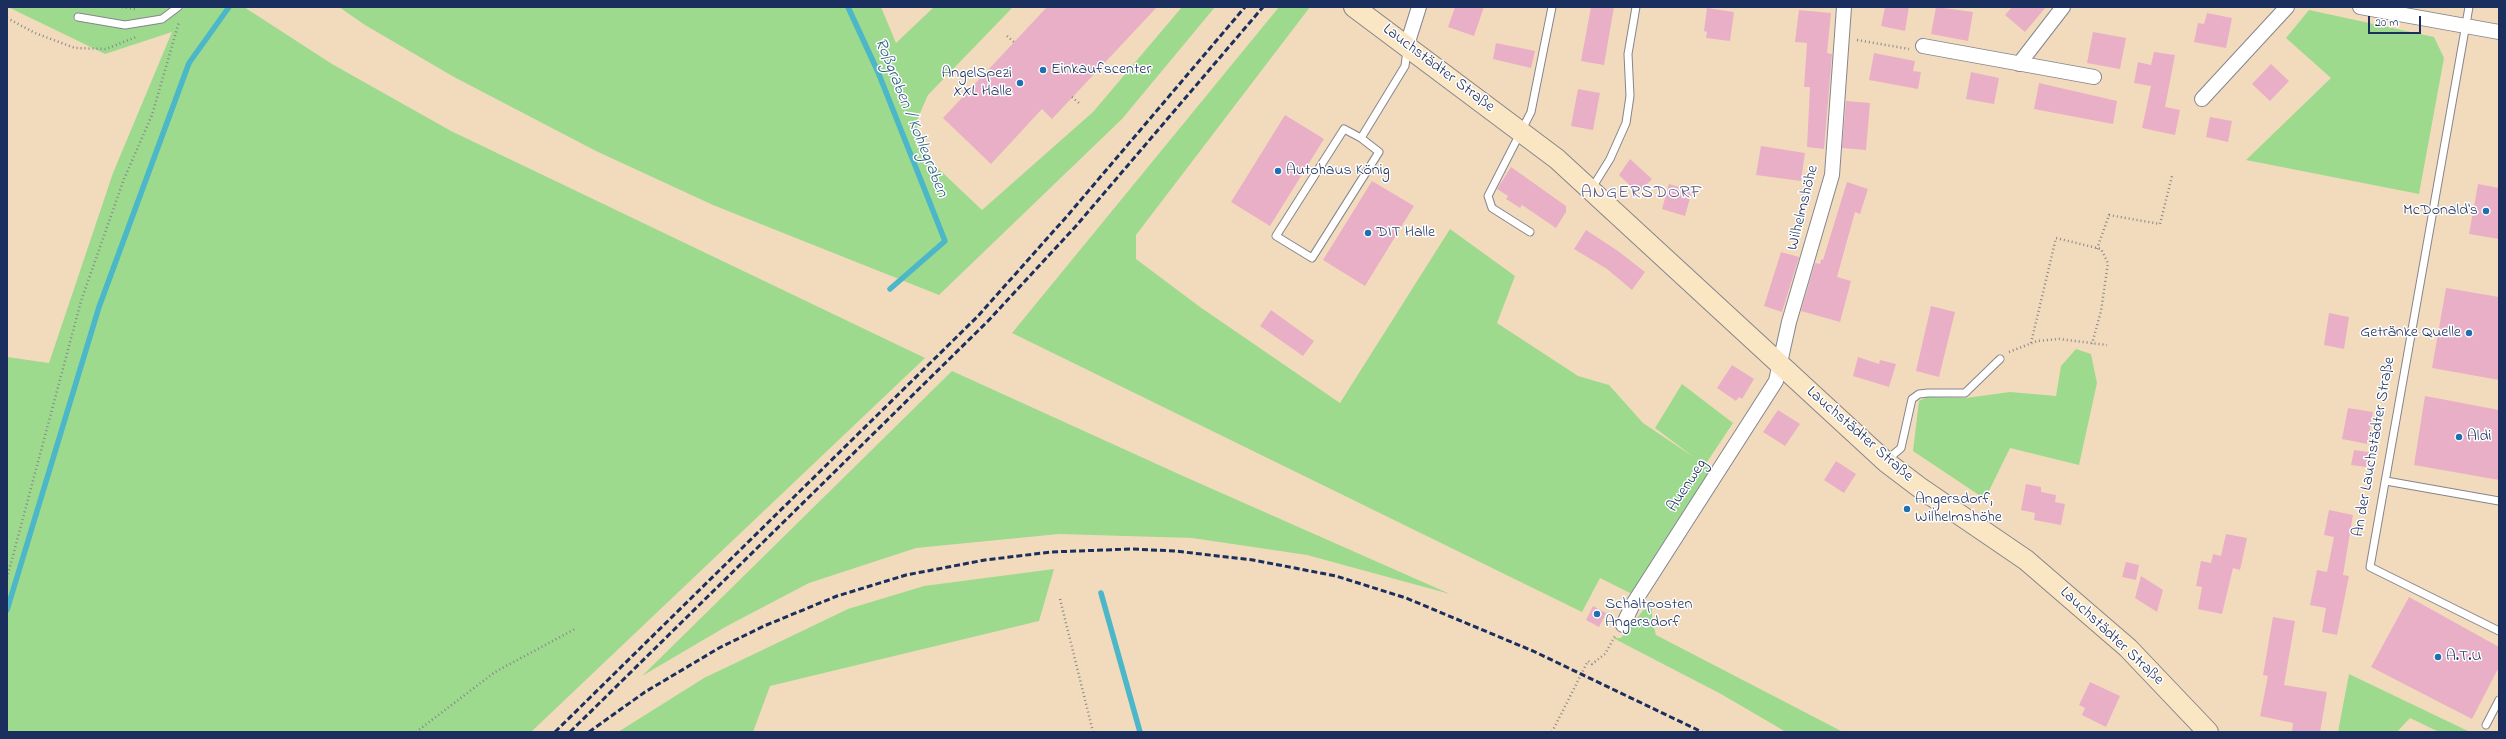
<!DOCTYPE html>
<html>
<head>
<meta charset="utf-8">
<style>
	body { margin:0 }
	#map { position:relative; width:2506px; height:739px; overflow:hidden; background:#f2dbbc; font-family:"Indie Flower",sans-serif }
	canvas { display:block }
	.frame { position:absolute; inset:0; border:8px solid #1b2f5e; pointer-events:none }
	.scale { position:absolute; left:2368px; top:16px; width:53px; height:18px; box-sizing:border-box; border:2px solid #1b2f5e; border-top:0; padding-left:5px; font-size:12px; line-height:14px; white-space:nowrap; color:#1b2f5e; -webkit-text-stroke:3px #fff; paint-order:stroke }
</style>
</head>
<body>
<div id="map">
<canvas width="2506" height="739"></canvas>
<div class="frame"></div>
<div class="scale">20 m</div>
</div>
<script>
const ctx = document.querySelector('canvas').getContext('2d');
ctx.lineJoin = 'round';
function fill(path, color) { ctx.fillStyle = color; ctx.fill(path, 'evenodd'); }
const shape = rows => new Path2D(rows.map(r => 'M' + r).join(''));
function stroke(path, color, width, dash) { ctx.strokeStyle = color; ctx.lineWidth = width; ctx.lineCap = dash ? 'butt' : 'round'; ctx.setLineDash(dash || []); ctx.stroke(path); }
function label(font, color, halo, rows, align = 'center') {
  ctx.font = font + ' "Indie Flower",sans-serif'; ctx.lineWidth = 3; ctx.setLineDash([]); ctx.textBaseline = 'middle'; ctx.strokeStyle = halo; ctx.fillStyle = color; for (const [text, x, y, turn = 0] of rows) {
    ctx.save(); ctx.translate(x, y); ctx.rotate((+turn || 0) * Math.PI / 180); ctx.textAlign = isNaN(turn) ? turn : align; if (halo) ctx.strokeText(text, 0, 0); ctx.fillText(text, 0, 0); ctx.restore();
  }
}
fill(shape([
	[8,7,244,7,332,64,451,131,925,358,531,732,7,732,7,357,49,363,113,173,172,32,105,54],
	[339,7,881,7,896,43,934,7,1013,7,928,95,916,122,925,156,982,210,1093,112,1182,7,1215,7,1122,119,939,295,713,205,596,151,454,77,365,25],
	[1279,7,1310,7,1136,235,1136,259,1200,307,1340,403,1450,229,1515,276,1497,323,1578,376,1609,385,1643,423,1695,458,1655,428,1682,384,1733,423,1705,465,1714,471,1634,595,1600,578,1582,612,1012,333],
	[2309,10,2434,37,2444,58,2419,194,2246,160,2331,78,2286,38],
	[2076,349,2091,354,2097,383,2079,465,2010,448,1985,499,1913,451,1919,401,1927,397,1966,398,2010,392,2056,396,2061,366],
	[952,371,1183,476,1450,594,1307,555,1192,538,1059,534,916,548,809,583,727,626,642,676],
	[1054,569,1039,621,770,686,753,732,618,732,704,678,848,609,924,586],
	[1652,599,1652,620,1656,635,1843,732,1786,732,1721,694,1613,638,1621,638],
	[2349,674,2470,732,2439,732,2410,718,2397,732,2338,732]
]), '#9dda8e');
stroke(shape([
	[848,7,878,72,945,241,890,289],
	[1101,593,1140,732],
	[7,610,99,307,189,63,229,7]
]), '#4bb7c8', 5.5);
fill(shape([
	[1047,7,1157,7,1052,119,1042,109,991,164,943,118],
	[1455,7,1484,7,1474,36,1448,27],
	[1591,7,1614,7,1604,65,1581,61],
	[1885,7,1909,7,1905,31,1881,26],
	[1936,7,1973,12,1968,41,1931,34],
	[2012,7,2046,7,2025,32,2005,15],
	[1707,8,1734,12,1730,41,1706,38,1707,32,1704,31],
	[1799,10,1831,13,1827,53,1832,54,1824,149,1807,147,1810,87,1804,87,1807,43,1795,42],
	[2207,13,2232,18,2226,48,2194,42,2198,23,2204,24],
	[2093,32,2126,38,2120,69,2087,63],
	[1496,43,1535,51,1531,68,1493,59],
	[2154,52,2175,55,2165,107,2180,110,2175,135,2142,128,2151,86,2134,83,2138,62,2151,65],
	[1874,53,1915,61,1913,71,1921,72,1918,89,1869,80],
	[2271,64,2289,81,2270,101,2252,84],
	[1971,72,1999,78,1994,104,1966,99],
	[2039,83,2117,101,2113,124,2034,109],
	[1578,89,1600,93,1593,130,1571,126],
	[1846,101,1870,103,1866,150,1842,148],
	[1285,115,1324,139,1270,226,1231,202],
	[2210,117,2232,121,2228,142,2206,137],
	[1761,146,1805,153,1801,181,1756,175],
	[1630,159,1652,179,1638,193,1619,175],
	[1511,167,1566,206,1566,212,1556,228,1522,205,1520,208,1506,199,1508,196,1497,189],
	[1372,181,1414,206,1365,286,1323,260],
	[1847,182,1868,189,1860,214,1855,212,1837,277,1851,281,1840,322,1801,311,1815,263,1820,264,1821,259,1823,260],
	[1669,184,1692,191,1685,216,1662,209],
	[2478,184,2499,188,2499,239,2469,234],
	[1586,230,1618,251,1645,272,1632,290,1607,269,1574,249],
	[1781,252,1799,257,1782,312,1764,306],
	[2446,288,2499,297,2499,380,2432,368],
	[1931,306,1955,312,1939,377,1916,371],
	[1271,310,1314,341,1303,356,1260,326],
	[2329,313,2349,317,2344,349,2324,345],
	[1858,357,1879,364,1880,360,1896,364,1889,387,1853,376],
	[1732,365,1754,379,1742,399,1739,397,1736,401,1717,388],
	[2425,396,2499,410,2499,480,2414,465],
	[2348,408,2373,412,2367,444,2342,439],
	[1778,410,1800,424,1785,446,1763,432],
	[2354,450,2369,452,2366,467,2351,465],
	[1836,461,1856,474,1844,493,1824,480],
	[2026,484,2041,487,2041,492,2056,495,2055,502,2065,504,2061,525,2034,520,2035,513,2021,510],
	[2329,510,2353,515,2343,575,2349,576,2337,635,2322,632,2326,608,2310,605,2317,570,2327,572,2334,537,2324,535],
	[2226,534,2247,538,2240,570,2233,568,2222,614,2198,609,2202,587,2196,586,2201,561,2211,563,2213,554,2221,556],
	[2126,562,2139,565,2136,580,2122,577],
	[2141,576,2163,590,2157,612,2135,598],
	[2409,597,2499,647,2499,667,2472,719,2371,667],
	[1593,606,1606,613,1599,627,1586,620],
	[2273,617,2295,621,2284,685,2327,692,2320,732,2292,732,2293,723,2260,716,2268,676,2263,675],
	[2090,682,2120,696,2106,727,2082,715,2085,708,2079,705]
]), '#e9afc7');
const lane = shape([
	[2469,7,2370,567,2499,631],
	[78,17,125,25,162,19,178,7],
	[1361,138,1344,129,1276,236,1312,258,1379,152,1361,138,1405,66,1407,50],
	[1592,188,1610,159,1626,123,1630,96,1628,54,1636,7],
	[1530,232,1492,208,1488,196,1531,112,1552,7],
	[1887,460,1901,448,1912,399,1919,394,1928,393,1965,393,2000,359],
	[2386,481,2499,501],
	[2486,725,2499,700]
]);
const street = shape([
	[2360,7,2499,32],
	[1407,45,1419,7],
	[1923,46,2094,77],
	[2019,64,2063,7],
	[2202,99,2287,7],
	[1623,625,1633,604,1776,381,1789,322,1832,175,1844,7]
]);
const secondary = shape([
	[1354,7,1557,159,1886,462,1919,487,2026,560,2128,648,2208,732]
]);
stroke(lane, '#86858d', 9);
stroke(street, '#86858d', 16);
stroke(secondary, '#86858d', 22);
stroke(shape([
	[122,7,135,9],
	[7,18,35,33,75,48,106,49,136,37],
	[1007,36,1014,42],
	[1857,40,1909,49],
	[1072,97,1079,103],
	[2097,249,2109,215,2160,224,2172,176],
	[2031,343,2056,238,2101,249,2108,263,2101,311,2092,344],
	[2009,352,2037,341,2059,339,2107,345],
	[7,578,81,301,124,179,152,115,179,22],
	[1060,599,1093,732],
	[416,732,495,672,575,629],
	[1552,732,1588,661,1592,664,1605,654,1615,636]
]), '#86858d', 2.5, [1, 3]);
stroke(lane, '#fff', 7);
stroke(street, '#fff', 14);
stroke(secondary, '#fbe6c4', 20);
stroke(shape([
	[555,732,978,316,1068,215,1245,7],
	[570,732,988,321,1076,226,1263,7],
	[589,732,645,692,719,648,764,626,837,596,906,575,985,560,1051,552,1131,549,1175,551,1253,560,1336,576,1406,598,1533,651,1702,732]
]), '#1b2f5e', 3, [6, 3]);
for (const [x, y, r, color] of [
	[1043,70,4,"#1f6fb2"],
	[1020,83,4,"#1f6fb2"],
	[1278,171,4,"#1f6fb2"],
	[2486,211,4,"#1f6fb2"],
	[1368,233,4,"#1f6fb2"],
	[2469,333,4,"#1f6fb2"],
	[2459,437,4,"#1f6fb2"],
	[1907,509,4,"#1f6fb2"],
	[1597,614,4,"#1f6fb2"],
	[2438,657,4,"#1f6fb2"]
]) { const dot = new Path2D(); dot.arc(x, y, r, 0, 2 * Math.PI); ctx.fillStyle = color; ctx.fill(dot); stroke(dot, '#fff', 1.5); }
label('16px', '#1b2f5e', '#fff', [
	["Lauchstädter Straße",1438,69,37],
	["Wilhelmshöhe",1804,208,-76],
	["Lauchstädter Straße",1859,435,41],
	["An der Lauchstädter Straße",2375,447,-80],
	["Auenweg",1688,486,-57],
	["Lauchstädter Straße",2111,637,43]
]);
label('16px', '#1b2f5e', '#fff', [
	["Einkaufscenter",1051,70],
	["AngelSpezi",1012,74,"right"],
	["XXL Halle",1012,92,"right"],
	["Autohaus König",1286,171],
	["McDonald's",2478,211,"right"],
	["DIT Halle",1376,233],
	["Getränke Quelle",2461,333,"right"],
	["Aldi",2467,437],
	["Angersdorf,",1915,500],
	["Wilhelmshöhe",1915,518],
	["Schaltposten",1605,605],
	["Angersdorf",1605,623],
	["A.T.U",2446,657]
], 'left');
label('italic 17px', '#2c5f83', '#fff', [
	["Roßgraben / Kohlegraben",910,118,68]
]);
ctx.letterSpacing = '1px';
label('18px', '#635c83', '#fff', [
	["ANGERSDORF",1642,194]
]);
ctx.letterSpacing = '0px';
</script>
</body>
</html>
